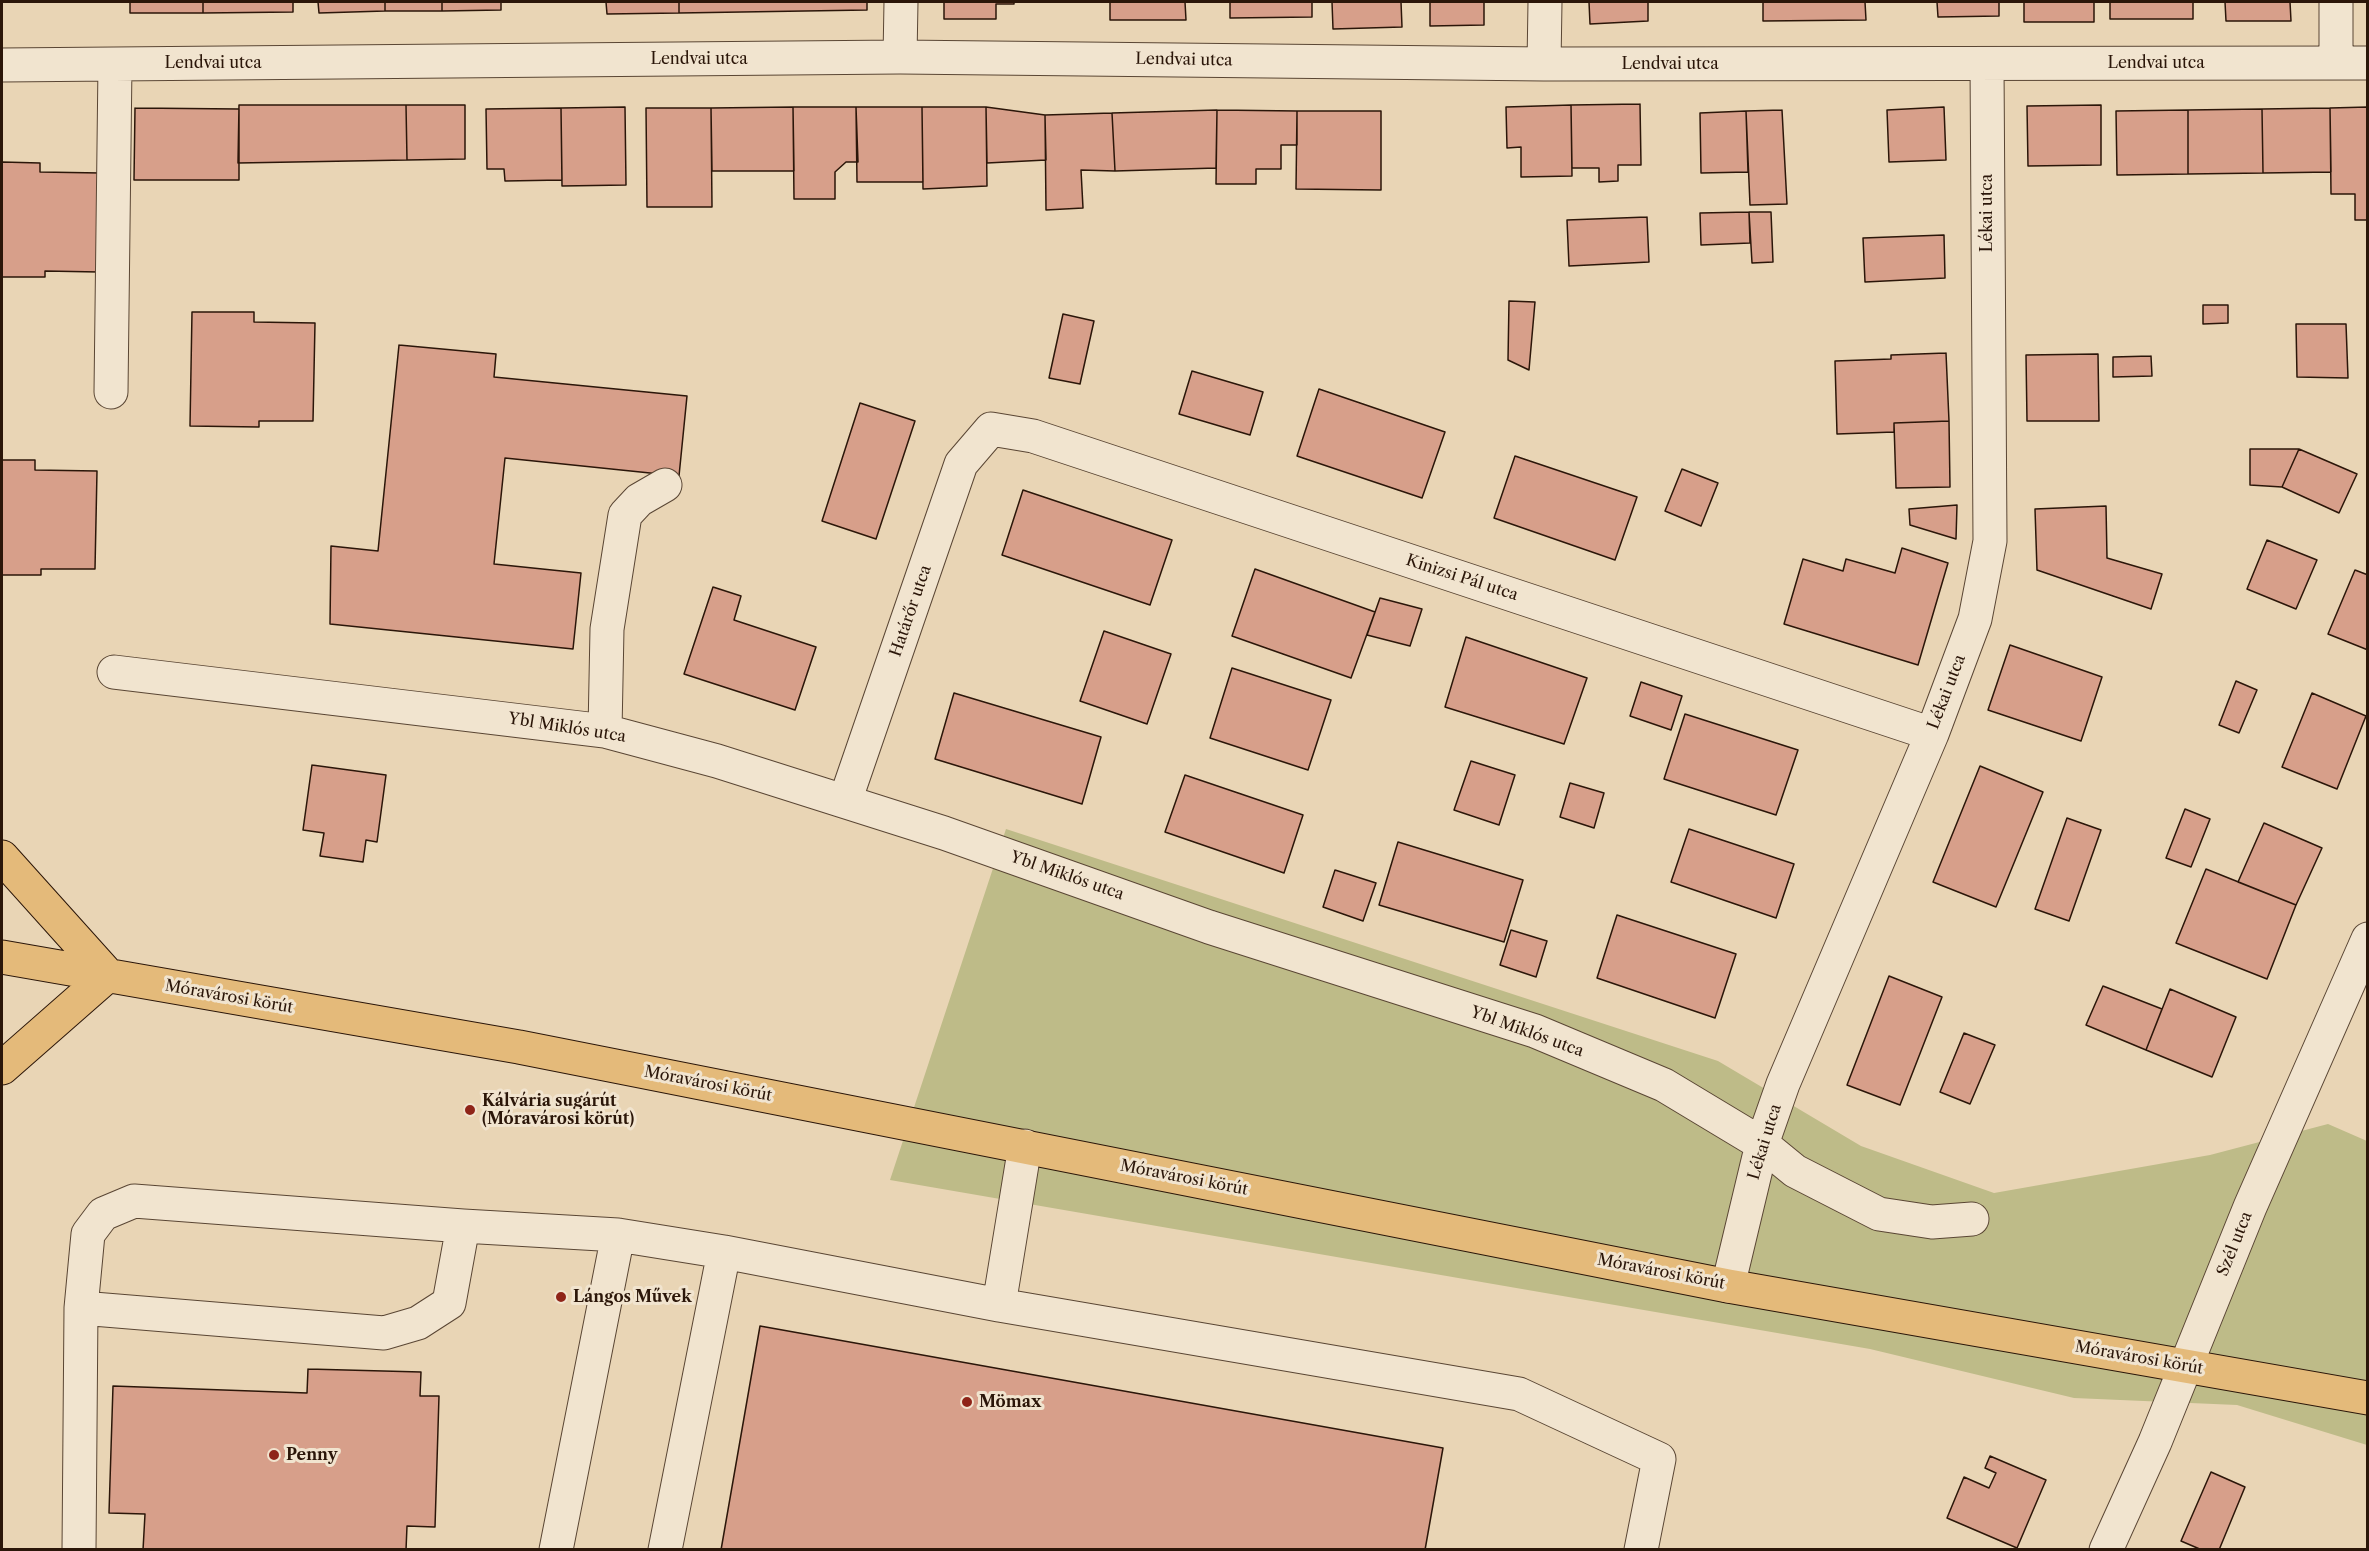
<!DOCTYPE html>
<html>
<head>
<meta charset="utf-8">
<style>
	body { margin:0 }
	#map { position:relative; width:2369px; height:1551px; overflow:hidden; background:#e9d5b5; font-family:"Libre Caslon Text",serif }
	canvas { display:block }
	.frame { position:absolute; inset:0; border:3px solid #2b1609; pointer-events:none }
</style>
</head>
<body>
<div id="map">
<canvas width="2369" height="1551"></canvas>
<div class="frame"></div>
</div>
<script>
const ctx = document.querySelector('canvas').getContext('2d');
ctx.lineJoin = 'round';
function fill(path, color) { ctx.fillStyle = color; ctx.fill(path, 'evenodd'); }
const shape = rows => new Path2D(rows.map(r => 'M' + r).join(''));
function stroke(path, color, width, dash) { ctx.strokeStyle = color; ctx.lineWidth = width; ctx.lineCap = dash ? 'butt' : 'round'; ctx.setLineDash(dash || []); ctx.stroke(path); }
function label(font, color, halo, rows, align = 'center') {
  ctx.font = font + ' "Libre Caslon Text",serif'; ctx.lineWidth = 6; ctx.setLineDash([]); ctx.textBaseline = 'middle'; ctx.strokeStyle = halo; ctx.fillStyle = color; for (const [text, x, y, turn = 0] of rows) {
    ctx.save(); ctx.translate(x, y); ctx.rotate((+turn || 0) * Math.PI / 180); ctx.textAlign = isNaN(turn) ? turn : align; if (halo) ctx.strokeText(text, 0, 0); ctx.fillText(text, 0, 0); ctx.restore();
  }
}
fill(shape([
	[1006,829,1718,1061,1861,1146,1994,1193,2210,1155,2328,1124,2367,1141,2367,1445,2237,1405,2074,1398,1870,1349,890,1180]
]), '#bebb88');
const building = shape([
	[130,2,203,2,203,13,130,13,130,2],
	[203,2,293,2,293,12,203,13,203,2],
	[318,2,385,2,385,11,319,13,318,2],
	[385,2,442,2,442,11,385,11,385,2],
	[442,2,501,2,501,10,442,11,442,2],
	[606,2,679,2,679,13,607,14,606,2],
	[679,2,867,2,867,10,679,13,679,2],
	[944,2,1014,2,1014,4,996,4,996,19,944,19,944,2],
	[1110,2,1185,2,1186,20,1110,20,1110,2],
	[1230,2,1312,2,1312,17,1230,18,1230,2],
	[1332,2,1401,2,1402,27,1333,29,1332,2],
	[1430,2,1484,2,1484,25,1430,26,1430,2],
	[1589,2,1648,2,1648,21,1590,24,1589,2],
	[1763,2,1865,2,1866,20,1763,21,1763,2],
	[1937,2,1999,2,1999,16,1938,17,1937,2],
	[2024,2,2094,2,2094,22,2024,22,2024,2],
	[2110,2,2193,2,2193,19,2110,19,2110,2],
	[2225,2,2290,2,2291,21,2226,21,2225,2],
	[1640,104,1641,165,1618,165,1618,181,1599,182,1599,168,1572,168,1571,105,1640,104],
	[239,105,406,105,407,160,238,163,239,105],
	[406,105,465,105,465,159,407,160,406,105],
	[1571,105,1572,176,1521,177,1521,147,1507,148,1506,107,1571,105],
	[2101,105,2101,165,2028,166,2027,106,2101,105],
	[625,107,626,185,562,186,561,108,625,107],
	[793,107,794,171,712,171,711,108,793,107],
	[793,107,856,107,858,162,846,162,835,172,835,199,794,199,793,107],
	[856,107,922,107,923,182,857,182,856,107],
	[922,107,986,107,987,186,923,189,922,107],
	[986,107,1045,115,1046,160,987,163,986,107],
	[1944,107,1946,160,1889,162,1887,110,1944,107],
	[2368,107,2368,220,2355,220,2355,194,2331,194,2330,108,2368,107],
	[135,108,239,109,239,180,134,180,135,108],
	[561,108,562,180,505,181,504,169,487,169,486,109,561,108],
	[646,108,711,108,712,207,647,207,646,108],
	[2330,108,2331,172,2263,173,2262,109,2330,108],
	[2262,109,2263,173,2188,174,2188,110,2262,109],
	[1217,110,1216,168,1115,171,1112,113,1217,110],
	[1217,110,1297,111,1297,145,1281,145,1281,169,1256,169,1256,184,1216,184,1217,110],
	[1782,110,1787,204,1750,205,1746,111,1782,110],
	[2188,110,2188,174,2117,175,2116,111,2188,110],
	[1297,111,1381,111,1381,190,1296,189,1297,111],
	[1746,111,1748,172,1701,173,1700,113,1746,111],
	[1112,113,1115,171,1081,170,1083,208,1046,210,1045,115,1112,113],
	[2,162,40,163,40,172,101,173,99,272,45,271,45,277,2,277,2,162],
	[1749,212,1750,243,1701,245,1700,213,1749,212],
	[1749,212,1771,212,1773,262,1752,263,1749,212],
	[1647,217,1649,262,1569,266,1567,220,1647,217],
	[1944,235,1945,278,1865,282,1863,238,1944,235],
	[1509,301,1535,302,1529,370,1508,360,1509,301],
	[2203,305,2228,305,2228,323,2203,324,2203,305],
	[192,312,254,312,254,322,315,323,313,421,259,421,259,427,190,426,192,312],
	[1063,314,1094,321,1080,384,1049,378,1063,314],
	[2296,324,2346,324,2348,378,2297,377,2296,324],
	[399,345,496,354,494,377,687,396,679,476,505,458,494,564,581,573,573,649,330,624,331,546,378,551,399,345],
	[1946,353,1949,421,1894,423,1894,432,1837,434,1835,361,1891,359,1891,355,1946,353],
	[2098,354,2099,421,2027,421,2026,355,2098,354],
	[2151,356,2152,376,2113,377,2113,357,2151,356],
	[1192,371,1263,392,1250,435,1179,414,1192,371],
	[1319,389,1445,432,1422,498,1297,456,1319,389],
	[860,403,915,421,876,539,822,521,860,403],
	[1949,421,1950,487,1896,488,1894,423,1949,421],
	[2250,449,2299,449,2282,487,2250,485,2250,449],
	[2299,449,2357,474,2339,513,2282,487,2299,449],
	[1515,456,1637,497,1615,560,1494,518,1515,456],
	[2,460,35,460,35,470,97,471,95,569,41,569,41,575,2,575,2,460],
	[1682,469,1718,483,1701,526,1665,511,1682,469],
	[1023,490,1172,540,1150,605,1002,555,1023,490],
	[1957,505,1956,539,1910,525,1909,509,1957,505],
	[2106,506,2107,558,2162,574,2151,609,2037,570,2035,509,2106,506],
	[2267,540,2317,560,2296,609,2247,589,2267,540],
	[1902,548,1948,563,1918,665,1784,624,1803,559,1843,571,1846,559,1895,573,1902,548],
	[1255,569,1375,612,1351,678,1232,636,1255,569],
	[2355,570,2368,575,2368,650,2328,634,2355,570],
	[713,587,741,596,734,620,816,647,795,710,684,674,713,587],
	[1380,598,1422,609,1410,646,1367,635,1380,598],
	[1104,631,1171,654,1147,724,1080,701,1104,631],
	[1466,637,1587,678,1564,744,1445,707,1466,637],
	[2010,645,2102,677,2081,741,1988,710,2010,645],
	[1232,668,1331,700,1308,770,1210,738,1232,668],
	[2236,681,2257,690,2239,733,2219,725,2236,681],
	[1641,682,1682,696,1671,730,1630,716,1641,682],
	[954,693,1101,737,1082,804,935,759,954,693],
	[2312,693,2366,716,2337,789,2282,767,2312,693],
	[1685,714,1798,750,1776,815,1664,779,1685,714],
	[1471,761,1515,775,1499,825,1454,810,1471,761],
	[312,765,386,775,377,842,366,840,363,862,320,856,324,833,303,830,312,765],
	[1980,766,2043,792,1996,907,1933,882,1980,766],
	[1185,775,1303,815,1284,873,1165,832,1185,775],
	[1570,783,1604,793,1594,828,1560,817,1570,783],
	[2185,809,2210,819,2191,867,2166,858,2185,809],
	[2067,818,2101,830,2069,921,2035,909,2067,818],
	[2264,823,2322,848,2296,905,2238,882,2264,823],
	[1689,829,1794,864,1776,918,1671,882,1689,829],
	[1398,842,1523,880,1504,942,1379,905,1398,842],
	[2206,869,2296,905,2267,979,2176,943,2206,869],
	[1335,870,1376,883,1363,921,1323,907,1335,870],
	[1617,915,1736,954,1715,1018,1597,978,1617,915],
	[1511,930,1547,941,1536,977,1500,965,1511,930],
	[1889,976,1942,997,1900,1105,1847,1085,1889,976],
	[2103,986,2162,1009,2146,1050,2086,1025,2103,986],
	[2170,989,2236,1017,2212,1077,2146,1050,2170,989],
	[1964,1033,1995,1045,1970,1104,1940,1092,1964,1033],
	[760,1326,1443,1448,1425,1550,721,1550,760,1326],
	[308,1369,421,1372,420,1396,439,1396,435,1527,407,1526,406,1550,143,1550,145,1514,109,1513,113,1386,307,1393,308,1369],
	[1990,1456,2046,1480,2017,1548,1947,1518,1964,1477,1989,1488,1996,1473,1985,1468,1990,1456],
	[2211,1472,2245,1487,2219,1550,2202,1550,2181,1541,2211,1472]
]);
fill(building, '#d79f8a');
stroke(building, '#2b1609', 1.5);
const minor = shape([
	[900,57,901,2],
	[2336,62,2336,2],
	[1544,64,1545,2],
	[2,65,900,57,1544,64,2368,63],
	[111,392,115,64],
	[114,672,605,731,717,761,944,833,1209,927,1535,1031,1664,1085,1762,1144,1795,1171,1879,1214,1932,1222,1972,1219],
	[605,731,607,629,625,515,639,500,665,485],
	[845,801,961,464,991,429,1033,436,1932,734],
	[463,1226,449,1303,418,1323,384,1333,81,1308,88,1234,103,1214,134,1201,463,1226,618,1235,724,1252,999,1305,1025,1146],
	[1728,1286,1762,1144,1783,1084,1932,734,1975,619,1990,541,1987,64],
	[999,1305,1519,1394,1659,1459,1641,1550],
	[79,1550,81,1308],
	[556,1550,618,1235],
	[665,1550,724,1252],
	[2106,1550,2155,1442,2250,1207,2368,939]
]);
const major = shape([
	[2,857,108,975],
	[2,957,519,1047,1728,1286,2368,1398],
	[2,1068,108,975]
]);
stroke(minor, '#5a4634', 35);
stroke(major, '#2b1609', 35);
stroke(minor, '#f1e4cf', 33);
stroke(major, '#e4ba7a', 33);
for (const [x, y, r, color] of [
	[470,1110,6,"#8f2418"],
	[561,1297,6,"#8f2418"],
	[967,1402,6,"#8f2418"],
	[274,1455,6,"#8f2418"]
]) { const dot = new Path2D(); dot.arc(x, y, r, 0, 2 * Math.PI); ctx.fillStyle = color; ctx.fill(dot); stroke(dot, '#f1e4cf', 2); }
label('16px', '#2b1609', '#f1e4cf', [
	["Lendvai utca",699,59],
	["Lendvai utca",1184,60,1],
	["Lendvai utca",213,63],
	["Lendvai utca",2156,63],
	["Lendvai utca",1670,64],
	["Lékai utca",1987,213,-90],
	["Kinizsi Pál utca",1462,578,18],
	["Határőr utca",911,611,-71],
	["Lékai utca",1947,692,-69],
	["Ybl Miklós utca",567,728,9],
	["Ybl Miklós utca",1067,876,19],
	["Móravárosi körút",229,997,10],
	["Ybl Miklós utca",1527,1032,20],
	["Móravárosi körút",708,1084,11],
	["Lékai utca",1765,1142,-73],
	["Móravárosi körút",1184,1178,11],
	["Szél utca",2235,1244,-68],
	["Móravárosi körút",1661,1272,11],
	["Móravárosi körút",2139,1358,10]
]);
label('bold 16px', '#2b1609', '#f1e4cf', [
	["Kálvária sugárút",482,1101],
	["(Móravárosi körút)",482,1119],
	["Lángos Művek",573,1297],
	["Mömax",979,1402],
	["Penny",286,1455]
], 'left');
</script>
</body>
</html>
